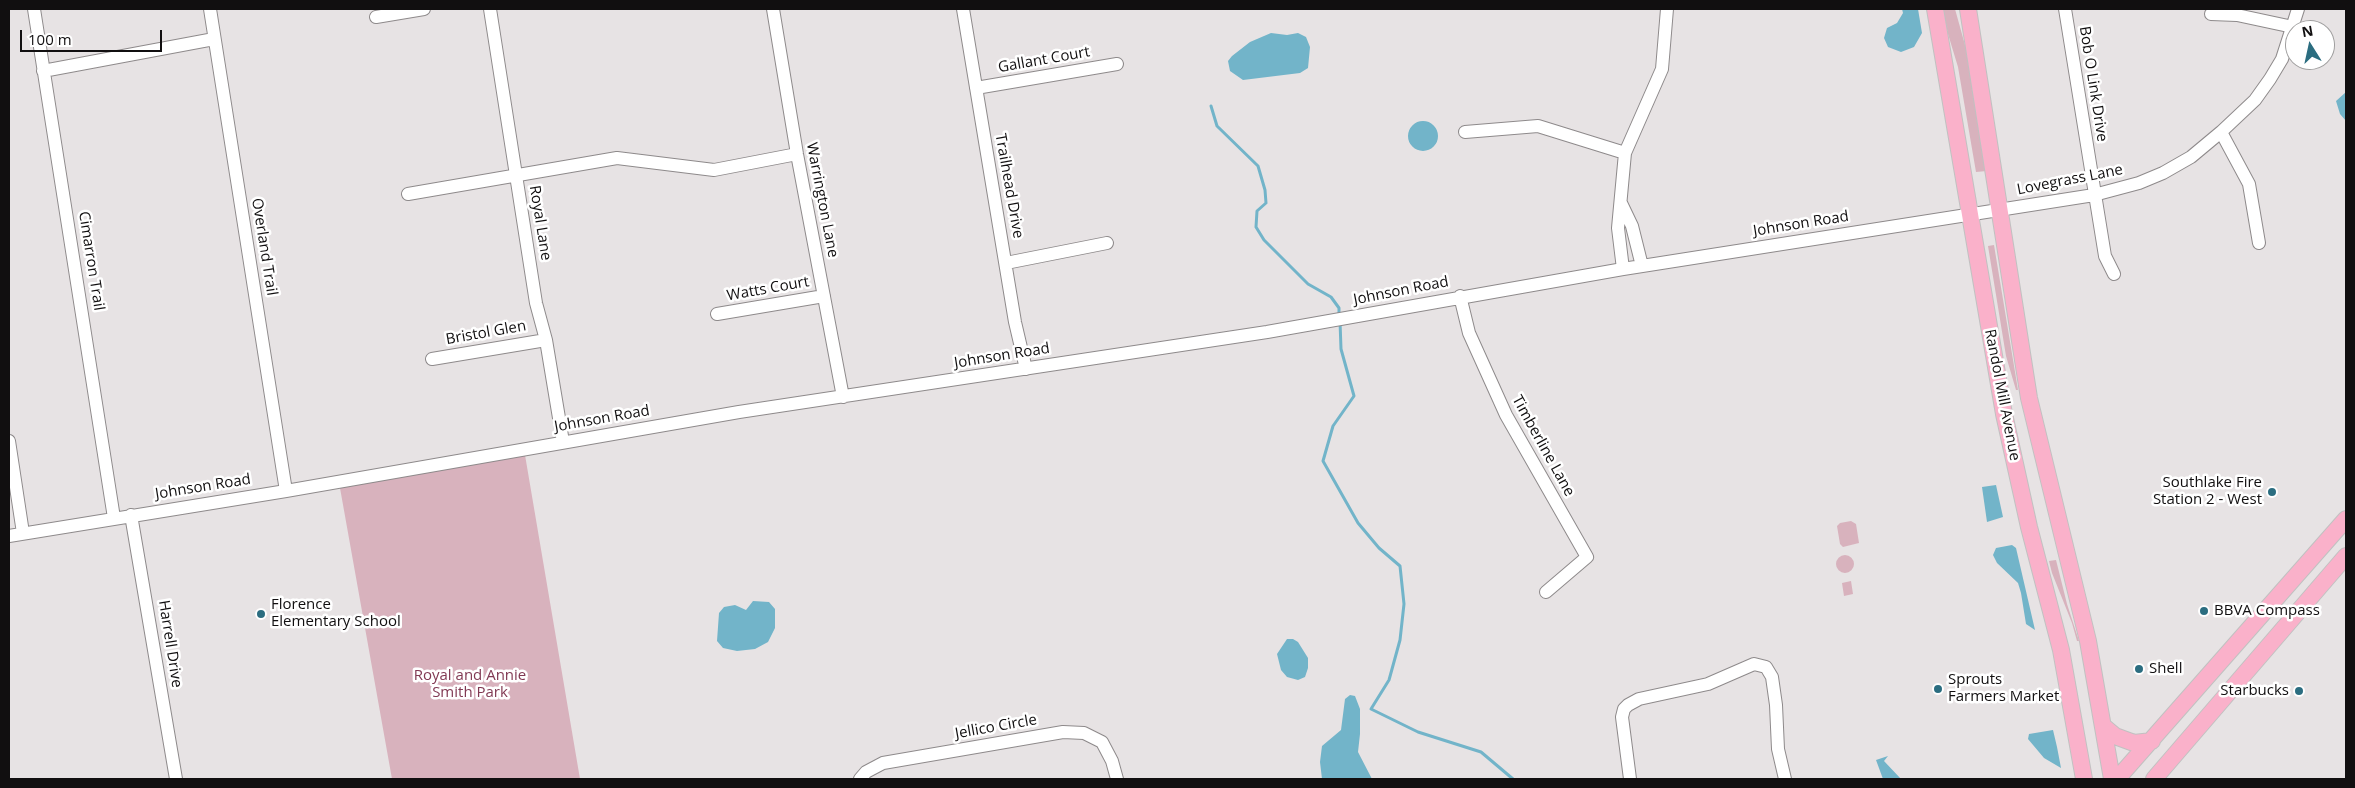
<!DOCTYPE html>
<html>
<head>
<meta charset="utf-8">
<style>
	body { margin:0 }
	#map { position:relative; width:2355px; height:788px; overflow:hidden; background:#e7e3e4; font-family:"Open Sans",sans-serif }
	canvas { display:block }
	.frame { position:absolute; inset:0; border:10px solid #110f10; pointer-events:none }
	.north { position:absolute; left:2285px; top:20px; width:50px; height:50px; box-sizing:border-box; background:#fff; border:1px solid #a09f9f; border-radius:50%; rotate:350deg; font-size:14px; font-weight:700; line-height:20px; text-align:center; color:#110f10 }
	.north::after { content:''; display:block; margin:auto; width:18px; height:22px; background:#2b6d80; clip-path:polygon(50% 0,100% 100%,50% 72%,0 100%) }
	.scale { position:absolute; left:20px; top:30px; width:142px; height:22px; box-sizing:border-box; border:2px solid #110f10; border-top:0; padding-left:6px; font-size:15px; line-height:18px; white-space:nowrap; color:#110f10; -webkit-text-stroke:4px #fff; paint-order:stroke }
</style>
</head>
<body>
<div id="map">
<canvas width="2355" height="788"></canvas>
<div class="frame"></div>
<div class="north">N</div>
<div class="scale">100 m</div>
</div>
<script>
const ctx = document.querySelector('canvas').getContext('2d');
ctx.lineJoin = 'round';
function fill(path, color) { ctx.fillStyle = color; ctx.fill(path, 'evenodd'); }
const shape = rows => new Path2D(rows.map(r => 'M' + r).join(''));
function stroke(path, color, width, dash) { ctx.strokeStyle = color; ctx.lineWidth = width; ctx.lineCap = dash ? 'butt' : 'round'; ctx.setLineDash(dash || []); ctx.stroke(path); }
function label(font, color, halo, rows, align = 'center') {
  ctx.font = font + ' "Open Sans",sans-serif'; ctx.lineWidth = 5; ctx.setLineDash([]); ctx.textBaseline = 'middle'; ctx.strokeStyle = halo; ctx.fillStyle = color; for (const [text, x, y, turn = 0] of rows) {
    ctx.save(); ctx.translate(x, y); ctx.rotate((+turn || 0) * Math.PI / 180); ctx.textAlign = isNaN(turn) ? turn : align; if (halo) ctx.strokeText(text, 0, 0); ctx.fillText(text, 0, 0); ctx.restore();
  }
}
fill(shape([
	[1943,9,1955,9,1970,63,1987,171,1976,172,1958,67,1948,34],
	[1994,245,2018,390,2016,390,2006,356,1988,246],
	[525,455,580,779,392,779,340,488],
	[1851,521,1856,524,1859,543,1843,547,1840,544,1837,526,1840,523],
	'1836 564a9 9 0 1 1 18 0a9 9 0 1 1-18 0Z',
	[2056,560,2067,604,2079,641,2077,641,2072,623,2052,573,2049,561],
	[1851,581,1853,594,1844,596,1842,583]
]), '#d8b2bd');
fill(shape([
	[1902,9,1918,9,1922,33,1914,47,1901,52,1888,47,1884,38,1887,28,1897,23,1903,13],
	[1271,33,1287,35,1298,33,1306,37,1310,47,1308,68,1300,73,1243,80,1230,71,1228,61,1232,56,1250,42],
	[2346,92,2346,121,2340,114,2336,101],
	'1408 136a15 15 0 1 1 30 0a15 15 0 1 1-30 0Z',
	[1996,485,2003,517,1987,522,1982,487],
	[2012,545,2016,548,2035,630,2026,624,2021,593,2018,583,1997,563,1993,555,1996,548],
	[753,601,769,602,775,609,775,628,768,642,755,649,737,651,723,648,717,641,719,613,724,607,735,605,746,610],
	[1287,639,1293,639,1298,642,1308,658,1308,668,1305,677,1298,680,1287,677,1281,670,1277,654],
	[1350,695,1355,696,1360,709,1360,734,1358,752,1372,779,1322,779,1320,762,1322,746,1341,730,1345,699],
	[2053,730,2057,747,2061,768,2044,758,2028,739,2029,734],
	[1888,756,1884,761,1901,779,1883,779,1876,760]
]), '#72b4c9');
stroke(shape([
	[1211,106,1217,126,1258,166,1265,190,1266,203,1257,211,1256,227,1264,240,1308,284,1331,297,1339,308,1339,315],
	[1340,321,1341,349,1354,396,1333,426,1323,461,1358,523,1379,548,1400,566,1404,604,1400,640,1389,680,1371,709,1418,732,1481,752,1513,779]
]), '#72b4c9', 3);
const minor = shape([
	[34,9,114,518],
	[210,9,286,491],
	[490,9,536,303,546,340,563,442],
	[773,9,797,154,843,397],
	[963,9,1015,322,1026,369],
	[2065,9,2105,256,2114,274],
	[2211,14,2237,15,2293,27],
	[376,17,424,9],
	[43,71,214,39],
	[976,88,1117,64],
	[1465,132,1538,126,1625,153],
	[2221,132,2249,184,2259,243],
	[408,194,617,158,714,170,797,154],
	[1621,203,1632,226,1642,266],
	[1006,263,1107,243],
	[1623,269,1618,228,1625,153,1662,69,1667,9],
	[1460,296,1469,333,1506,415,1587,557,1546,592],
	[717,314,824,296],
	[432,359,546,340],
	[9,441,23,533],
	[131,515,176,779],
	[9,536,286,491,739,412,1267,332,1623,269,2094,195,2139,183,2163,173,2191,157,2221,132,2255,100,2270,79,2282,59,2298,9],
	[860,779,866,772,883,763,1063,732,1084,733,1102,742,1112,761,1117,779],
	[1630,779,1622,717,1624,709,1628,705,1639,699,1708,684,1754,664,1766,667,1772,677,1776,705,1778,749,1785,779]
]);
const major = shape([
	[1935,9,2004,414,2029,527,2061,650,2084,779],
	[1968,9,2029,398,2088,641,2112,779],
	[2103,726,2115,736,2134,743,2152,741],
	[2117,779,2346,519],
	[2154,779,2346,556]
]);
stroke(minor, '#8e8a8b', 14);
stroke(major, '#c1c1c1', 18);
stroke(minor, '#fff', 12);
stroke(major, '#fab1ca', 16);
for (const [x, y, r, color] of [
	[2272,492,5,"#2b6d80"],
	[2204,611,5,"#2b6d80"],
	[261,614,5,"#2b6d80"],
	[2139,669,5,"#2b6d80"],
	[1938,689,5,"#2b6d80"],
	[2299,691,5,"#2b6d80"]
]) { const dot = new Path2D(); dot.arc(x, y, r, 0, 2 * Math.PI); ctx.fillStyle = color; ctx.fill(dot); stroke(dot, '#fff', 2); }
label('15px', '#110f10', '#fff', [
	["Gallant Court",1044,60,-10],
	["Bob O Link Drive",2093,84,81],
	["Lovegrass Lane",2070,180,-11],
	["Trailhead Drive",1009,186,80],
	["Warrington Lane",822,200,79],
	["Royal Lane",540,223,81],
	["Johnson Road",1801,224,-9],
	["Overland Trail",264,247,81],
	["Cimarron Trail",91,261,81],
	["Watts Court",768,289,-10],
	["Johnson Road",1401,291,-11],
	["Bristol Glen",486,333,-10],
	["Johnson Road",1002,356,-9],
	["Randol Mill Avenue",2002,395,79],
	["Johnson Road",602,419,-10],
	["Timberline Lane",1543,446,61],
	["Johnson Road",203,487,-9],
	["Harrell Drive",170,644,81],
	["Jellico Circle",996,727,-10]
]);
label('15px', '#110f10', '#fff', [
	["Southlake Fire",2262,483,"right"],
	["Station 2 - West",2262,500,"right"],
	["Florence",271,605],
	["Elementary School",271,622],
	["BBVA Compass",2214,611],
	["Shell",2149,669],
	["Sprouts",1948,680],
	["Farmers Market",1948,697],
	["Starbucks",2289,691,"right"]
], 'left');
label('15px', '#813953', '#fff', [
	["Royal and Annie",470,676],
	["Smith Park",470,693]
]);
</script>
</body>
</html>
